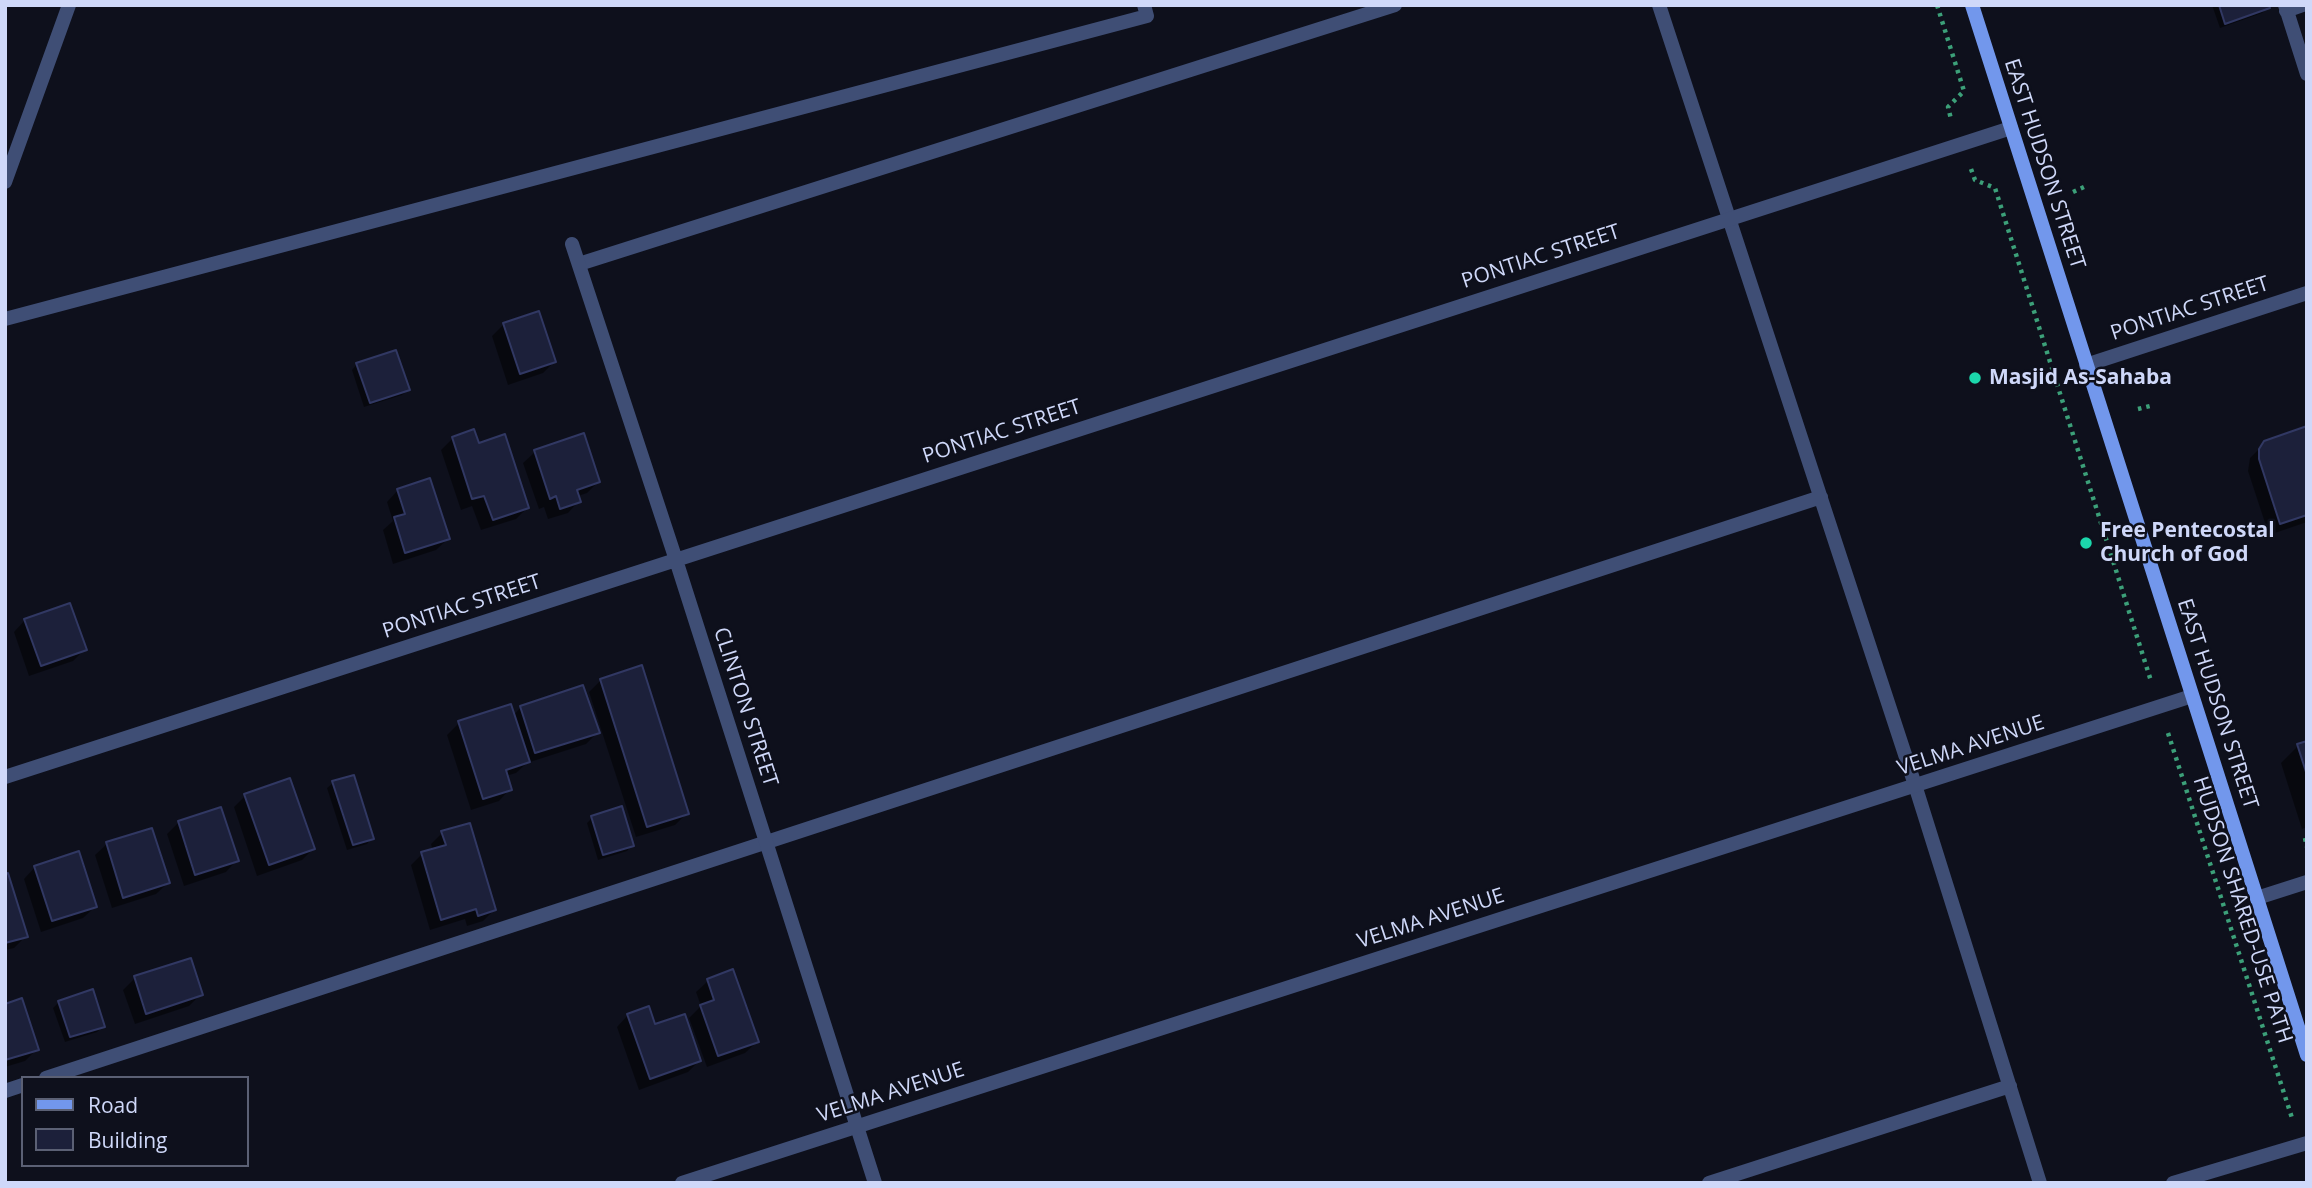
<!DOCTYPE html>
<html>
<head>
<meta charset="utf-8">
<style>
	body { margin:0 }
	#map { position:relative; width:2312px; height:1188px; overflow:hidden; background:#0e101c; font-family:"Open Sans",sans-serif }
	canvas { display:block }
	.frame { position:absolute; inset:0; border:7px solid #cfd8f9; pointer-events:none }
	.legend { position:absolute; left:21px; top:1076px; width:228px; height:91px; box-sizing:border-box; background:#0e101c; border:2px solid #5b6074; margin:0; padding:9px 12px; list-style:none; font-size:21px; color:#cfd8f9 }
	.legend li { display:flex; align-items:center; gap:14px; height:35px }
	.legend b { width:35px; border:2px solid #5b6074 }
</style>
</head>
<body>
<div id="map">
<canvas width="2312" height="1188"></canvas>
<div class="frame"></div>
<ul class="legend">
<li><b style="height:9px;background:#7297ec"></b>Road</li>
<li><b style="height:19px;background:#1c203a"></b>Building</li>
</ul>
</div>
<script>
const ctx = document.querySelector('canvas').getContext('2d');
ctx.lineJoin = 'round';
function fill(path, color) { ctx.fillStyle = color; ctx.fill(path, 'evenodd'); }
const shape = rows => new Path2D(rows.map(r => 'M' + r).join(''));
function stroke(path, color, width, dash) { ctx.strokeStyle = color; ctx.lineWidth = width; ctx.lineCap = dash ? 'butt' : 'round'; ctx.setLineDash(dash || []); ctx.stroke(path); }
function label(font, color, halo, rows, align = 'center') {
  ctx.font = font + ' "Open Sans",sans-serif'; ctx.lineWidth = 5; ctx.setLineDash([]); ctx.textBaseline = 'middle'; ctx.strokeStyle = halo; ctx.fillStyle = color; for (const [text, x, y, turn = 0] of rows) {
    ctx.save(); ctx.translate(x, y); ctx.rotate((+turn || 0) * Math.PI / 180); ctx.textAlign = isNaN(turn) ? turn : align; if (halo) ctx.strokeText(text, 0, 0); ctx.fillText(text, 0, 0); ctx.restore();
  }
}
fill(shape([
	[2212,5,2267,5,2268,8,2262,13,2220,28],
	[538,313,554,362,543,373,508,385,492,336,503,325],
	[357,364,408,390,402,395,364,407,352,370],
	[2307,429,2307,522,2269,535,2248,471,2250,458,2262,446],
	[453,438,478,445,527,508,516,519,481,530,472,506,461,510,441,450],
	[535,452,598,482,587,493,578,496,579,501,568,513,548,519,544,507,539,509,523,463],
	[398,490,448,539,436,550,393,564,383,530,393,521,387,502],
	[25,620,85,649,73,661,29,676,14,632],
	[601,680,687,813,675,825,636,837,589,692],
	[521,707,598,732,586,744,527,763,516,773,506,776,510,789,499,801,471,810,447,735,459,723,513,716],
	[2307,743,2307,827,2302,829,2281,763,2298,746],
	[333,783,372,838,367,844,347,850,327,788],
	[245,796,313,849,302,860,257,876,234,807],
	[592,818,632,845,627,851,598,860,587,823],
	[179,822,237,860,226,872,184,886,167,834],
	[442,833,494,910,483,921,467,926,465,919,430,930,411,865,422,854,433,851,431,844],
	[107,844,168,883,156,894,112,908,95,855],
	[35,867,95,907,83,918,41,932,24,879],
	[5,876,26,936,14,948,5,950],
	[732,972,757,1042,745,1053,707,1067,689,1018,701,1006,696,992,708,981],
	[135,978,201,994,189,1006,135,1024,123,990],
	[59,1002,103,1026,97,1032,65,1042,53,1008],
	[5,1005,37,1049,25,1061,5,1067],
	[628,1015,654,1027,699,1061,688,1072,639,1090,617,1027]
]), '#0007');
const building = shape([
	[2219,5,2269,5,2270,8,2225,24,2219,5],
	[539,311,556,362,520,374,503,323,539,311],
	[396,350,410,390,370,403,356,363,396,350],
	[2307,426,2307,515,2280,524,2259,459,2259,449,2264,441,2307,426],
	[474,429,479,443,505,434,529,508,493,520,484,496,472,499,452,437,474,429],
	[584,433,600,482,577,490,581,502,560,509,556,496,550,499,534,450,584,433],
	[430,478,450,539,405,553,394,517,405,514,397,489,430,478],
	[70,603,87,650,41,666,24,619,70,603],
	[642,665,689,814,647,827,600,679,642,665],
	[583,685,600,733,535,753,520,706,583,685],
	[511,704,530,762,506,770,512,790,483,799,458,721,511,704],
	[2307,741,2307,775,2297,744,2307,741],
	[354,775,374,839,353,845,332,781,354,775],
	[290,778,315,849,269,865,244,794,290,778],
	[622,806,634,846,603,855,591,816,622,806],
	[221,807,239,861,195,875,178,821,221,807],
	[470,823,496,910,478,916,476,909,441,920,421,852,446,845,441,831,470,823],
	[152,828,170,883,123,898,106,842,152,828],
	[79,851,97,907,52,921,34,866,79,851],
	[8,873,28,937,5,943,5,874,8,873],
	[191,958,203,995,146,1014,134,976,191,958],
	[733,969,759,1042,718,1056,700,1005,714,1000,707,979,733,969],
	[93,989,105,1027,70,1037,58,1001,93,989],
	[22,998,39,1050,5,1060,5,1004,22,998],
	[649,1006,655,1024,685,1014,701,1061,650,1079,627,1014,649,1006]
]);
fill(building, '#1c203a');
stroke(building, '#313863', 2);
stroke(shape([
	[1937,5,1964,91,1948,107,1951,119],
	[1971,169,1975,180,1995,188,2151,681],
	[2073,192,2084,187],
	[2157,374,2162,381],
	[2138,409,2150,406],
	[2168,733,2292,1118],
	[2305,838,2307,847]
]), '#3ca079', 4.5, [3.5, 5]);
stroke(shape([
	[1659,5,1915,785,2040,1183],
	[2285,5,2307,74],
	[2286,11,2303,5],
	[5,182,69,5],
	[579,264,1395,5],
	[5,319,1147,16,1144,5],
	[46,1078,1821,497],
	[5,1091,23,1085],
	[1709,1183,2010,1086],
	[2173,1183,2307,1143]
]), '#3f4e75', 14);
stroke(shape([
	[572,244,676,560,875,1183],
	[2086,365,2307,293],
	[5,777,2011,128],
	[2257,898,2307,882],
	[682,1183,2192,696]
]), '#3f4e75', 14);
stroke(shape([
	[1972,5,2307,1055]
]), '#7297ec', 14);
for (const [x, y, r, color] of [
	[1975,378,7,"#1cd7ac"],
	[2086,543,7,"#1cd7ac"]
]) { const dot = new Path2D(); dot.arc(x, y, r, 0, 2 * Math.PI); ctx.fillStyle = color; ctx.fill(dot); stroke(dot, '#0e101c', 2.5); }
label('21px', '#cfd8f9', '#0e101c', [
	["EAST HUDSON STREET",2044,164,72],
	["PONTIAC STREET",1541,257,-18],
	["PONTIAC STREET",2190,309,-18],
	["PONTIAC STREET",1002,432,-18],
	["PONTIAC STREET",462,607,-18],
	["EAST HUDSON STREET",2217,704,72],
	["CLINTON STREET",745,707,72],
	["VELMA AVENUE",1971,746,-18],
	["HUDSON SHARED-USE PATH",2242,910,72],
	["VELMA AVENUE",1431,919,-18],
	["VELMA AVENUE",891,1093,-18]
]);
label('bold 21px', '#cfd8f9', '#0e101c', [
	["Masjid As-Sahaba",1989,378],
	["Free Pentecostal",2100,531],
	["Church of God",2100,555]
], 'left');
</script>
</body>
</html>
